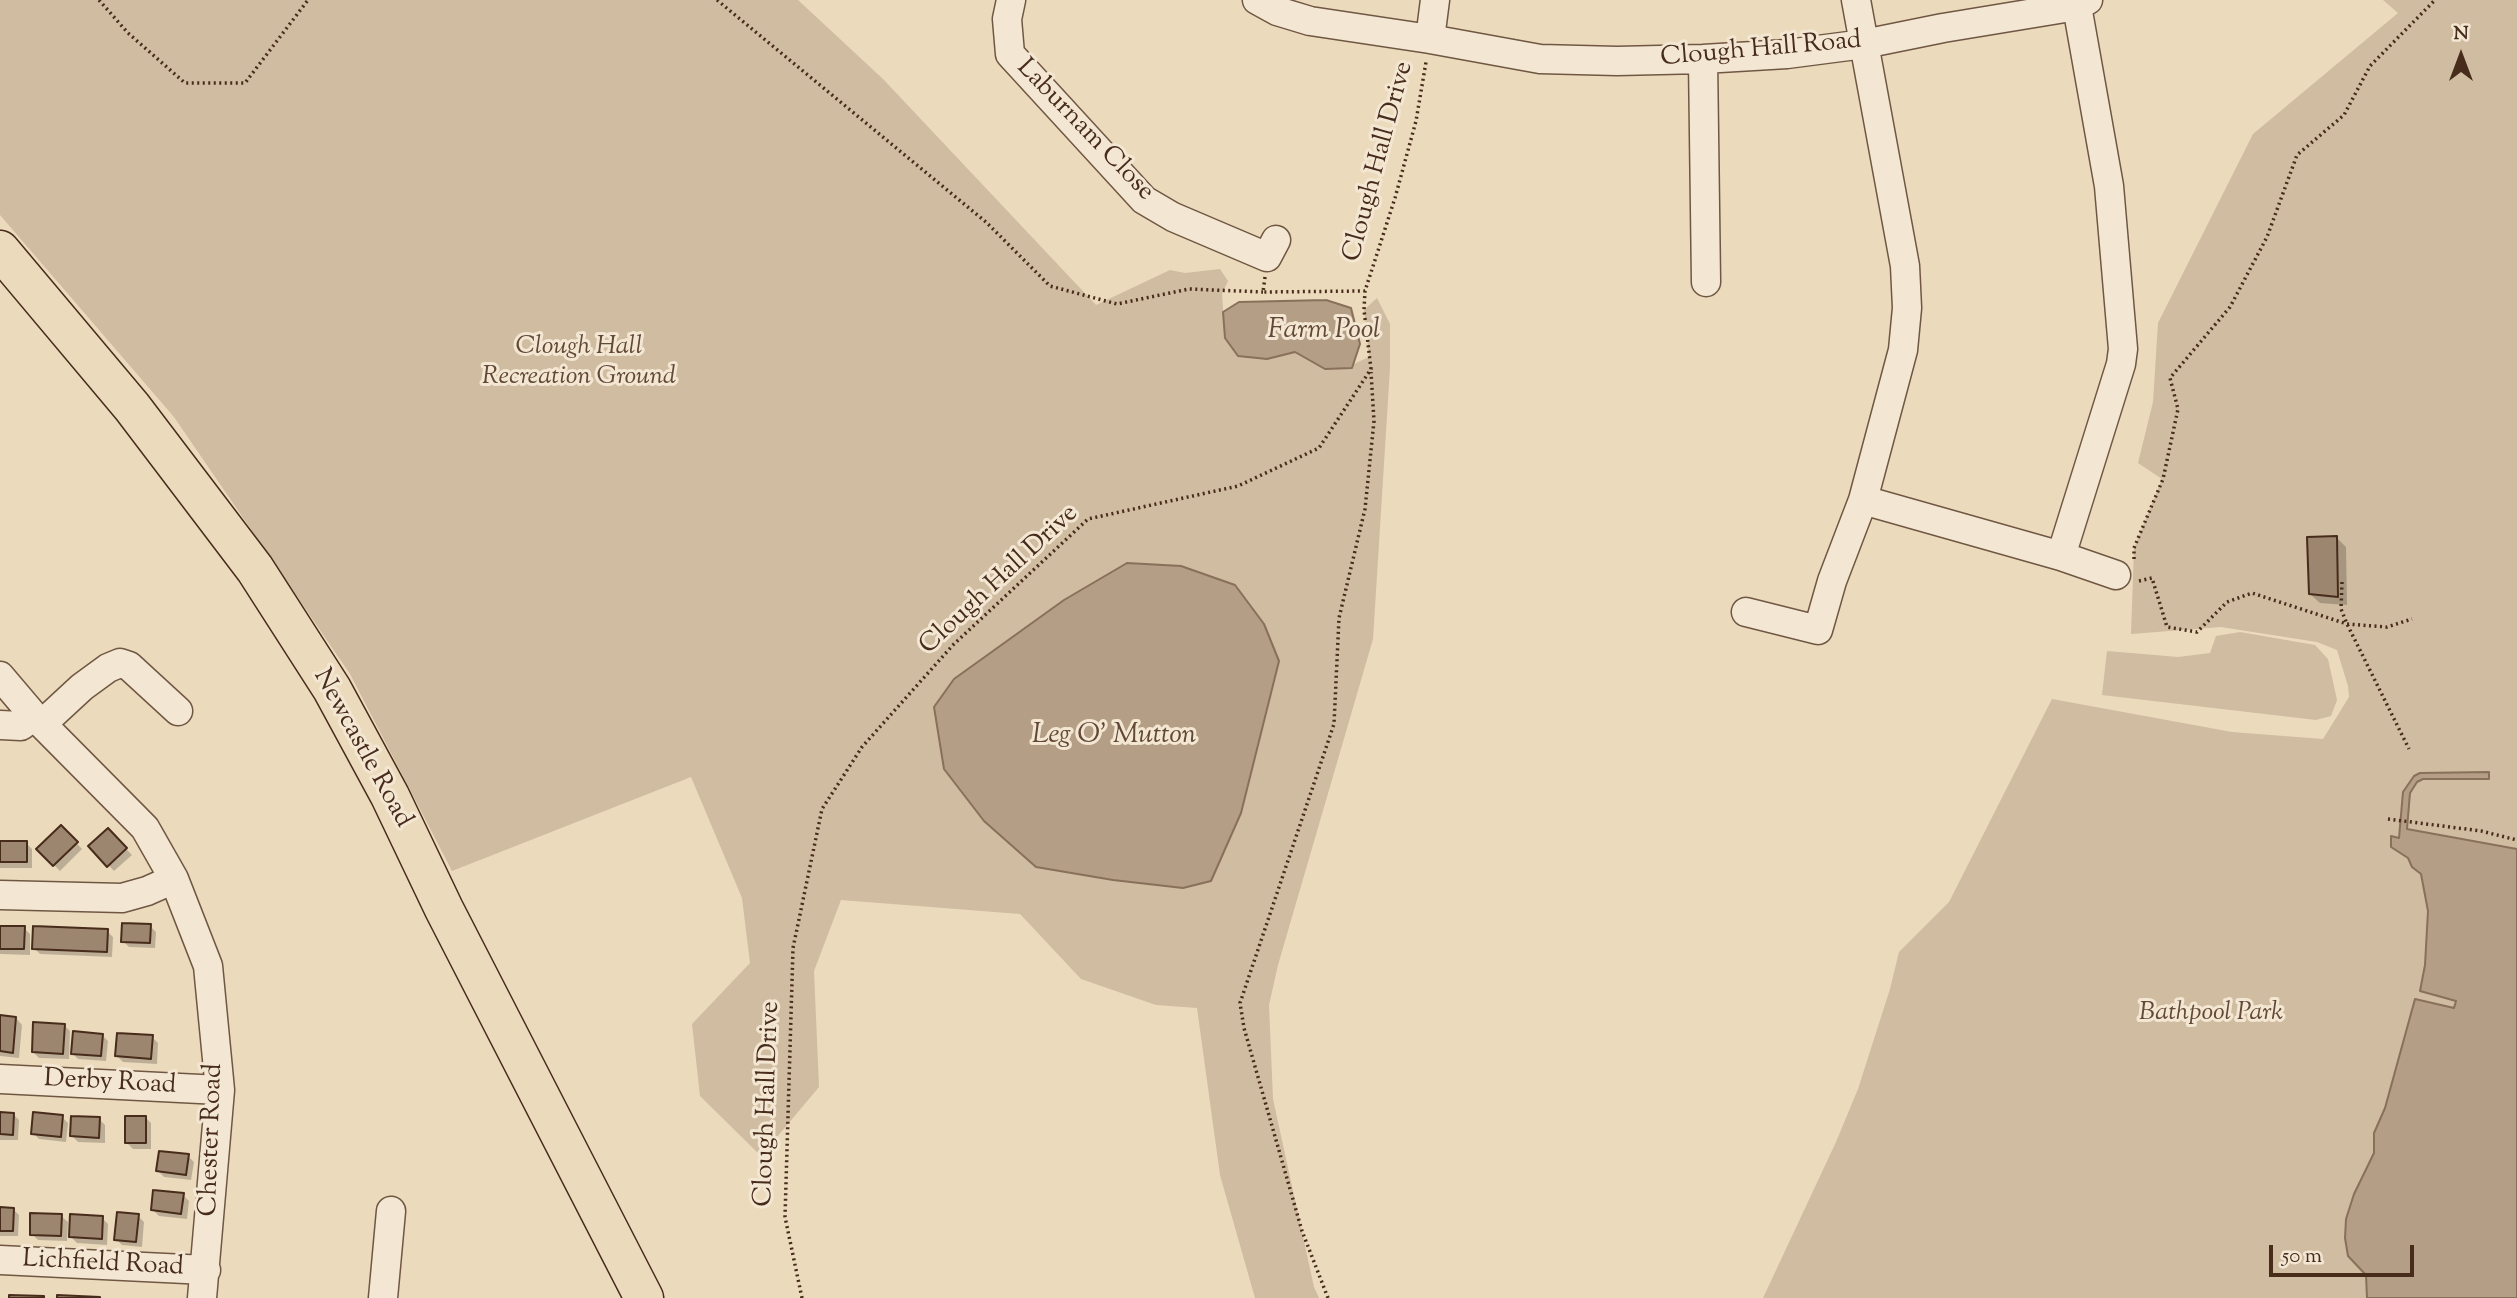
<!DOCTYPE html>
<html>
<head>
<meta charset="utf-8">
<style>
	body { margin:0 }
	#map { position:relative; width:2517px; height:1298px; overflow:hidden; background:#ecdabc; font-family:"Sorts Mill Goudy",serif }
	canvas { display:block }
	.north { position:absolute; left:2426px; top:21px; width:70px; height:70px; -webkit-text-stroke:5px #f3e7d3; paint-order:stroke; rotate:0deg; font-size:19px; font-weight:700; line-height:28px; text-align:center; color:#472b1b }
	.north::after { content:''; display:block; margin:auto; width:24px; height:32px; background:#472b1b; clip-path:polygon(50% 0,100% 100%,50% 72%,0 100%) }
	.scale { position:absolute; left:2269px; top:1245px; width:145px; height:32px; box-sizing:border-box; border:4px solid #472b1b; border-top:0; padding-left:9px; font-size:21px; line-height:24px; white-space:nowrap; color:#472b1b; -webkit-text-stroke:5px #f3e7d3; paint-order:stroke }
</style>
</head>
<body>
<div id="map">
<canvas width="2517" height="1298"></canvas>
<div class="north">N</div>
<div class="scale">50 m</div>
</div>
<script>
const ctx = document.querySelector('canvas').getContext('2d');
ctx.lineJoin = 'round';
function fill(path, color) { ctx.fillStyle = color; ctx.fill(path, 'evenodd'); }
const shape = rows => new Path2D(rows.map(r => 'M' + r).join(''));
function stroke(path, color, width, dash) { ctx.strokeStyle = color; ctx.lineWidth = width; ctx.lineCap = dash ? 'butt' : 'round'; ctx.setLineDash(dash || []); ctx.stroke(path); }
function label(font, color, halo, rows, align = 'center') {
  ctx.font = font + ' "Sorts Mill Goudy",serif'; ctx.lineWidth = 6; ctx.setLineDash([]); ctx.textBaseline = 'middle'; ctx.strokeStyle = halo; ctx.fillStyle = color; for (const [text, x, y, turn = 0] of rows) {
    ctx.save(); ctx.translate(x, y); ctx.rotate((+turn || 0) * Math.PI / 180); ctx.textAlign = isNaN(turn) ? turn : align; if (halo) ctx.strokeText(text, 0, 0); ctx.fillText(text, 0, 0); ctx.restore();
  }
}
fill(shape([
	[0,0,798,0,883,79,1096,305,1170,270,1185,273,1220,269,1228,281,1222,294,1225,338,1267,359,1295,352,1325,369,1345,368,1369,357,1364,310,1377,298,1390,324,1390,368,1373,639,1278,965,1269,1005,1273,1099,1314,1287,1319,1298,1255,1298,1220,1175,1197,1008,1156,1005,1081,979,1020,914,841,900,814,971,819,1087,761,1156,700,1096,692,1024,750,963,742,898,691,777,452,871,350,674,174,417,0,215],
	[2383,0,2517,0,2517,1298,1763,1298,1836,1142,1858,1089,1890,989,1899,952,1949,902,2052,699,2232,732,2323,739,2349,697,2348,686,2337,650,2317,642,2221,627,2131,634,2134,548,2162,479,2138,463,2153,402,2158,323,2253,134,2398,13],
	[2240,632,2315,645,2328,659,2337,700,2331,716,2316,720,2102,695,2107,651,2178,657,2210,653,2216,636]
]), '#d0bca1');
const water = shape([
	[1326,300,1351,308,1360,344,1352,368,1325,369,1295,352,1267,359,1238,356,1225,338,1223,312,1239,302,1326,300],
	[1127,563,1181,566,1235,585,1264,624,1279,661,1241,813,1211,881,1183,888,1113,880,1036,867,984,821,944,769,934,707,954,679,1064,600,1127,563],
	[2489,772,2489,779,2423,779,2417,782,2410,793,2407,829,2517,849,2517,1298,2367,1298,2366,1275,2348,1256,2345,1238,2346,1219,2354,1194,2374,1153,2374,1133,2385,1108,2415,999,2454,1008,2456,1001,2420,991,2425,965,2428,911,2421,874,2412,867,2408,858,2391,847,2391,836,2399,838,2403,792,2414,776,2420,773,2489,772]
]);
fill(water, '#b49e85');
stroke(water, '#88705b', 2);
fill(shape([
	[2337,538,2346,547,2347,605,2320,603,2310,594],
	[61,827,82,849,60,871,38,849],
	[108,830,132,855,114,871,90,846],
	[0,843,26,843,32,849,32,868,0,868],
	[150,926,156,932,155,948,129,947,123,941],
	[0,927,24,928,30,934,30,955,0,954],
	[107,931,113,937,112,957,40,954,34,948],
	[0,1017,16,1018,22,1025,19,1058,0,1056],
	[64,1025,70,1031,69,1059,39,1058,33,1052],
	[102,1035,108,1041,106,1061,78,1059,72,1053],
	[152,1037,158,1043,157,1064,123,1062,117,1056],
	[0,1114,13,1114,19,1120,18,1140,0,1140],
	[62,1117,68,1123,66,1142,39,1139,33,1133],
	[145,1117,151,1123,151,1149,133,1149,127,1143],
	[99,1119,105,1125,105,1143,78,1142,72,1136],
	[188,1156,194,1162,191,1180,164,1177,158,1171],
	[183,1195,189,1201,187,1219,159,1216,153,1210],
	[0,1209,13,1209,19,1215,18,1236,0,1236],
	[61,1216,68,1222,67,1241,38,1240,32,1234],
	[138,1216,144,1222,142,1247,122,1245,116,1239],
	[102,1218,108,1224,107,1245,77,1243,71,1237]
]), '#0003');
const building = shape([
	[2337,536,2338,597,2309,594,2307,537,2337,536],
	[61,825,78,842,53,866,36,849,61,825],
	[108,828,127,848,107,867,88,846,108,828],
	[0,841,27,841,27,862,0,862,0,841],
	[122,923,151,924,150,943,121,942,122,923],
	[0,926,25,926,24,949,0,949,0,926],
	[33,926,108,929,107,952,32,949,33,926],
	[0,1015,16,1017,13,1053,0,1051,0,1015],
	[33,1022,65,1024,63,1054,32,1052,33,1022],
	[73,1031,103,1034,101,1056,71,1054,73,1031],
	[117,1033,153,1035,151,1059,115,1056,117,1033],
	[0,1112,14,1113,13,1135,0,1134,0,1112],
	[33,1112,63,1115,61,1137,31,1134,33,1112],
	[71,1116,100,1117,99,1138,70,1136,71,1116],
	[125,1116,146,1116,146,1143,125,1143,125,1116],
	[159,1151,189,1154,186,1175,156,1171,159,1151],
	[153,1190,184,1193,181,1214,151,1210,153,1190],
	[0,1207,14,1208,13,1231,0,1231,0,1207],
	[117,1212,139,1214,136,1242,114,1240,117,1212],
	[30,1213,62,1214,61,1236,30,1235,30,1213],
	[70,1214,103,1216,102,1239,69,1237,70,1214],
	[9,1295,44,1296,44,1298,9,1298,9,1295],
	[57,1295,100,1297,100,1298,57,1298,57,1295]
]);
fill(building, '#9d866f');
stroke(building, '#472b1b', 2);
const minor = shape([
	[1011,0,1007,19,1010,54,1144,200,1173,217,1267,257,1276,240],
	[1257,0,1277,11,1310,21,1430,39,1540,59,1617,61,1703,59,1787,54,1864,44,1943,28,2077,6,2088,0],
	[1430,39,1435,0],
	[1703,59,1706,282],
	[1863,500,2061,556,2116,575],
	[2061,556,2121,364,2123,349,2109,186,2077,6],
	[1746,612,1818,630,1832,581,1863,500,1903,350,1907,308,1905,266,1856,0],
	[0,676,34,716,145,828,174,879,208,966,220,1090,202,1298],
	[42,724,82,687,108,668,120,663,129,666,178,711],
	[0,725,21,726,34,716],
	[0,895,122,898,147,891,174,879],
	[0,1079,220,1090],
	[0,1260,206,1270],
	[383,1298,391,1211]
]);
const highway = shape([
	[0,250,132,407,255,569,332,689,390,796,444,909,644,1298]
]);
stroke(minor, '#705743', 31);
stroke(highway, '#472b1b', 41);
stroke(shape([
	[99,0,128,33,185,83,245,83,308,0],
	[717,0,986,222,1050,286,1117,304,1189,289,1263,292],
	[1265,277,1263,292,1365,291],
	[2134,559,2134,548,2163,479,2178,409,2170,378,2230,307,2267,237,2297,155,2344,115,2370,66,2435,0],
	[2139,581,2152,578,2167,627,2197,632,2227,602,2252,593,2347,624,2387,627,2412,619],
	[2342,582,2341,609,2347,624,2409,749],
	[2388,819,2481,831,2517,840],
	[802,1298,785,1217,793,948,822,809,862,747,953,645,1088,519,1238,486,1319,448,1371,369,1364,310,1365,291,1395,198,1416,121,1426,62],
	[1328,1298,1302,1231,1244,1028,1240,1003,1334,724,1339,618,1365,509,1374,421,1371,372]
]), '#472b1b', 3.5, [2, 3.5]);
stroke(minor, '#f3e7d3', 28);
stroke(highway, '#ecdabc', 38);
label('26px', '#472b1b', '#f3e7d3', [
	["Clough Hall Road",1761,51,-5],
	["Laburnam Close",1084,131,46],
	["Clough Hall Drive",1380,162,-75],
	["Clough Hall Drive",1000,581,-43],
	["Newcastle Road",361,749,61],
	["Derby Road",110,1084,3],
	["Clough Hall Drive",769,1104,-88],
	["Chester Road",213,1140,-88],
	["Lichfield Road",103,1265,3]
]);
label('italic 26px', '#624836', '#f3e7d3', [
	["Clough Hall",579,349],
	["Recreation Ground",579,379],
	["Bathpool Park",2211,1015]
]);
label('italic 28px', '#624836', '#f3e7d3', [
	["Farm Pool",1324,332],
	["Leg O' Mutton",1114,737]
]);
</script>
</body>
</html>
